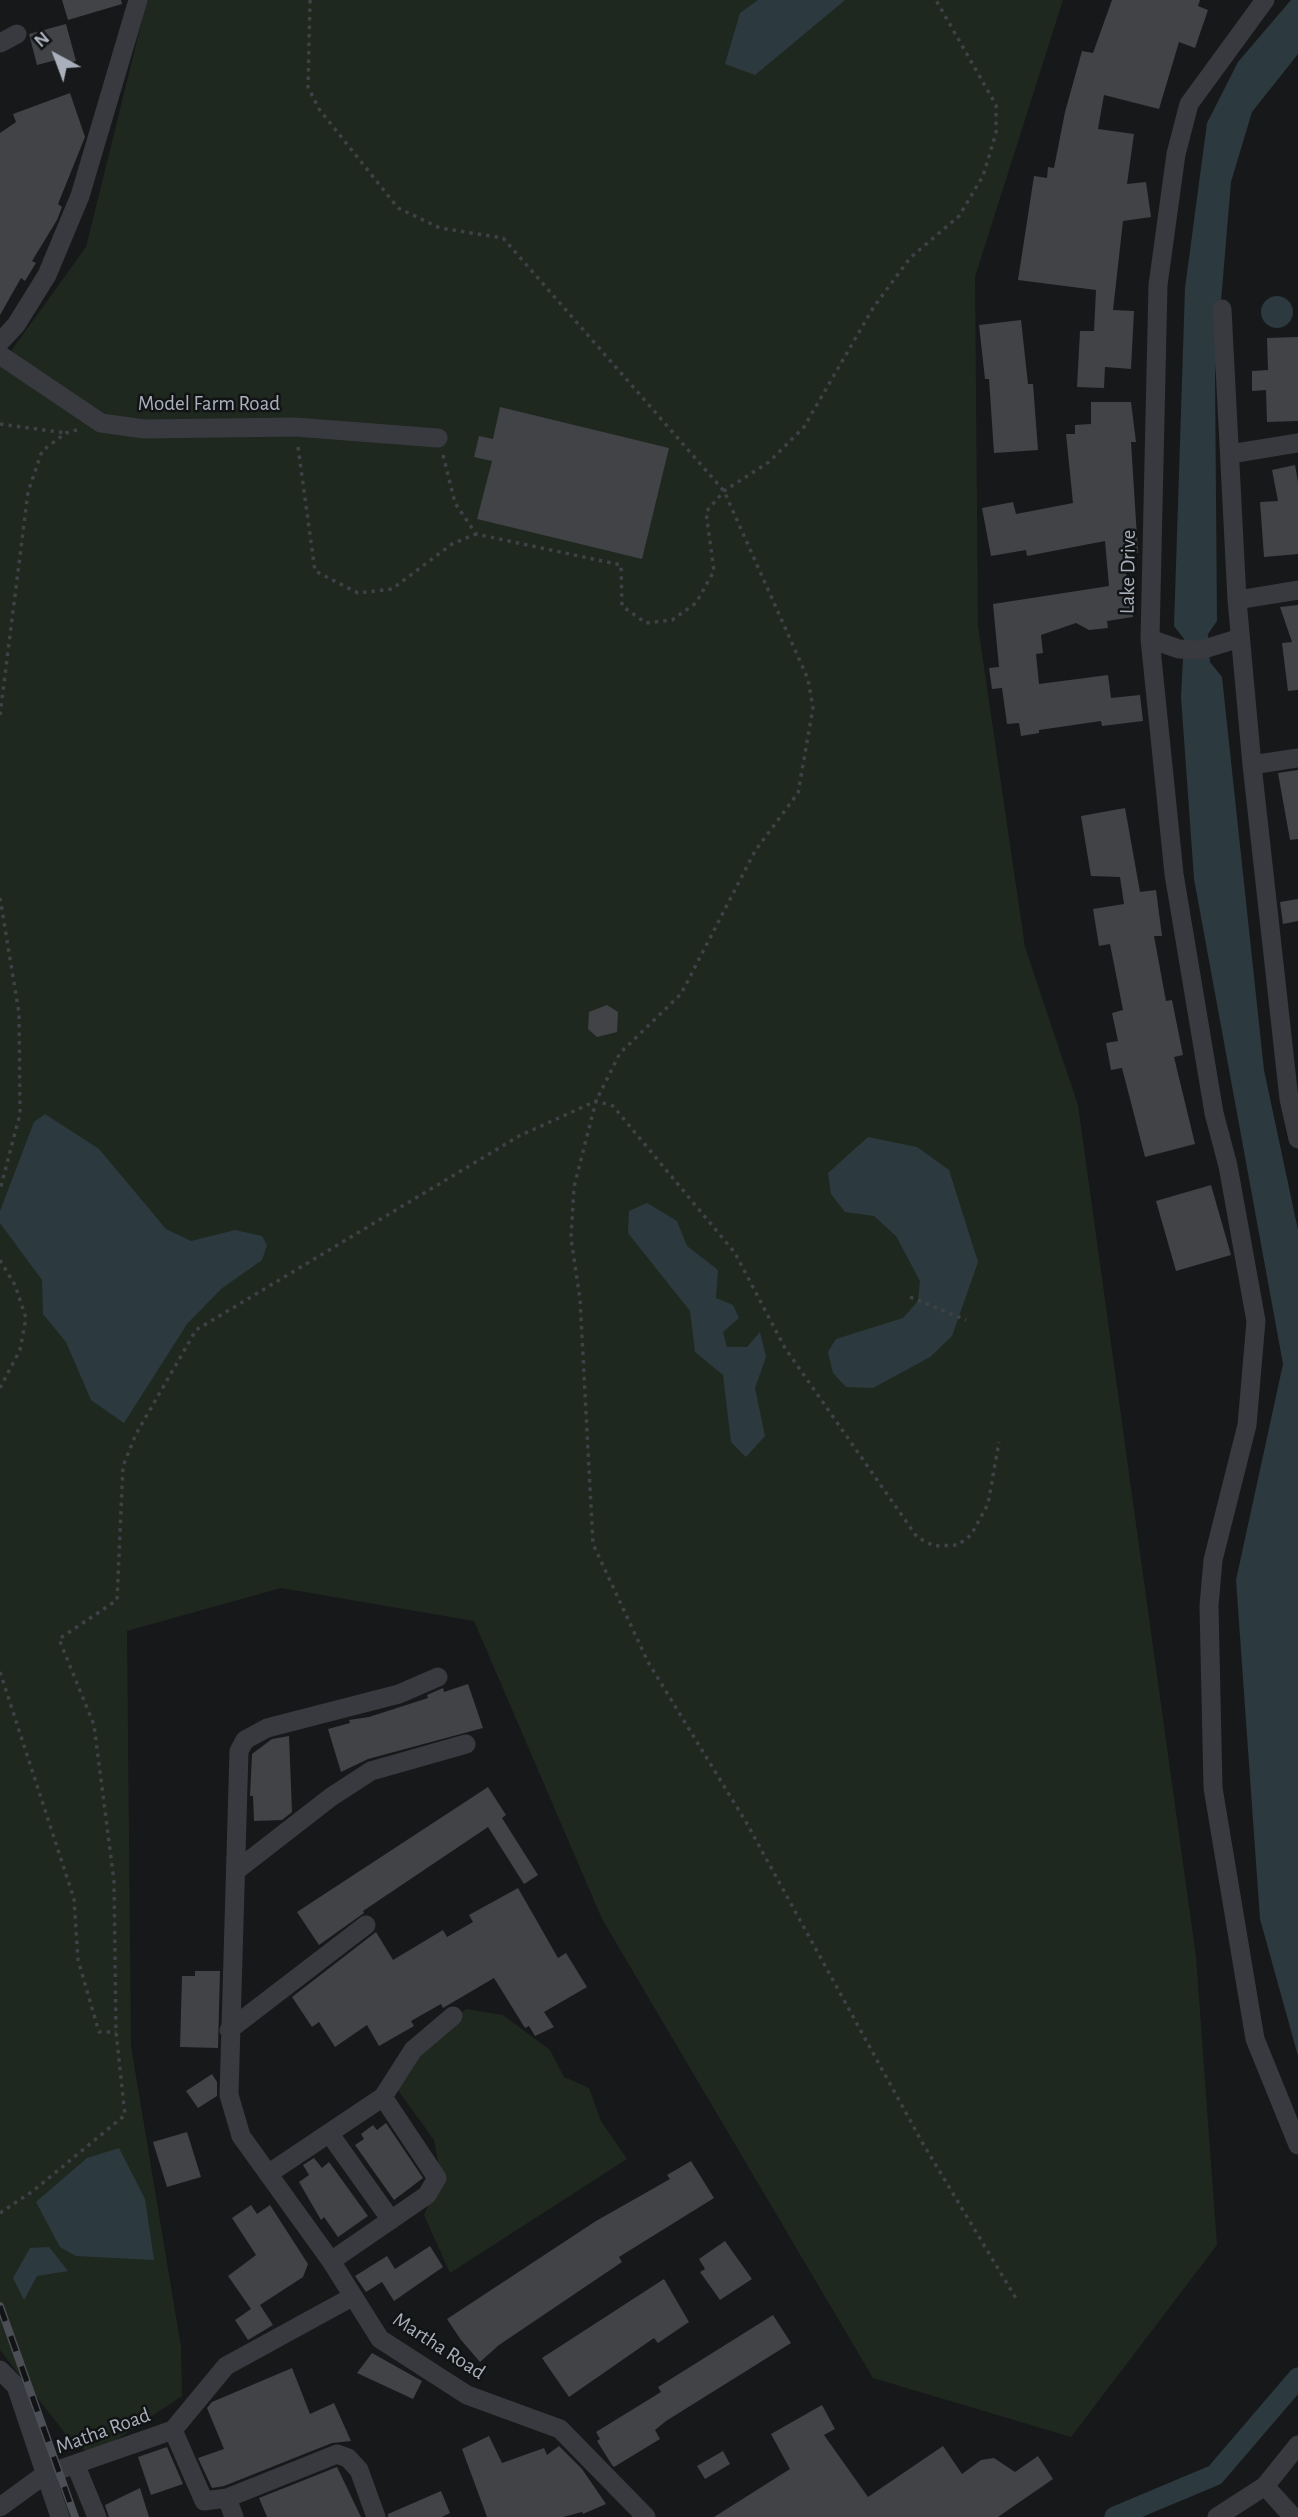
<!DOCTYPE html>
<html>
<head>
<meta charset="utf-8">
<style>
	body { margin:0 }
	#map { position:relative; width:1298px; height:2517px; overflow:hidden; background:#17181a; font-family:"Alegreya Sans",sans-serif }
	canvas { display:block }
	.north { position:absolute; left:21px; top:21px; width:70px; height:70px; -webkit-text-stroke:5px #121315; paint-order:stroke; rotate:319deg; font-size:19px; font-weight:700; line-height:28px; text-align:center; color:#a9b0bb }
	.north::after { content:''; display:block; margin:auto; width:24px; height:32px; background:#a9b0bb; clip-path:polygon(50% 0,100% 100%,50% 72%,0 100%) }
</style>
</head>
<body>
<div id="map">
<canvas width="1298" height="2517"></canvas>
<div class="north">N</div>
</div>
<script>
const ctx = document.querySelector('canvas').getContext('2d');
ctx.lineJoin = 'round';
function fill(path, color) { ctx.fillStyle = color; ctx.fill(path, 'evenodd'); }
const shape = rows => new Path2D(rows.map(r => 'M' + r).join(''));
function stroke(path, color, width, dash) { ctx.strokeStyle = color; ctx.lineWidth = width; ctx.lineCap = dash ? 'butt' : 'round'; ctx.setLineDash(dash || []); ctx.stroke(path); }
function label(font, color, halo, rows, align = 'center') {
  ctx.font = font + ' "Alegreya Sans",sans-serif'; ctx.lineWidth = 5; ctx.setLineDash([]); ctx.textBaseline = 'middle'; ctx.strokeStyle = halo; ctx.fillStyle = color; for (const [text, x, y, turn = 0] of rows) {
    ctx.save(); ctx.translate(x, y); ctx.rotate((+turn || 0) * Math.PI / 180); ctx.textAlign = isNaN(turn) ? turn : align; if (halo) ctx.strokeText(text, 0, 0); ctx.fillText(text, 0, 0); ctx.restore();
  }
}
fill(shape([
	[147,0,1063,0,975,277,978,626,1025,947,1078,1105,1196,1957,1217,2245,1071,2437,873,2378,602,1919,474,1621,281,1588,127,1631,131,2046,181,2347,182,2396,92,2456,67,2436,0,2350,0,355,6,358,86,247],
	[466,2009,503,2015,550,2050,564,2077,589,2088,601,2121,627,2159,450,2273,424,2215,441,2177,434,2140,395,2086,419,2046]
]), '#1f281f');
fill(shape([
	[758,0,845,0,755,75,725,64,740,13],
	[1291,0,1298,0,1298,54,1252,112,1231,182,1215,373,1217,621,1208,634,1210,662,1222,677,1264,1070,1298,1230,1298,2056,1260,1919,1236,1580,1283,1364,1194,879,1181,697,1184,639,1174,626,1185,288,1207,123,1238,62],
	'1261 312a16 16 0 1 1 32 0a16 16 0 1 1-32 0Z',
	[45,1114,99,1149,166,1229,191,1241,235,1230,262,1236,267,1245,262,1260,221,1289,187,1324,124,1423,91,1400,66,1342,43,1314,42,1280,0,1223,0,1211,34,1122],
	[868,1137,917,1147,949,1170,978,1262,952,1336,930,1357,873,1388,846,1387,833,1373,828,1352,836,1339,903,1318,918,1301,920,1281,896,1236,874,1216,845,1212,831,1194,828,1173],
	[647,1203,677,1221,687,1246,718,1270,716,1298,733,1305,739,1318,723,1332,727,1347,747,1347,760,1332,766,1357,755,1388,765,1436,746,1457,731,1442,723,1375,695,1352,690,1311,628,1233,629,1211],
	[119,2148,145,2199,154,2260,76,2256,60,2247,36,2202,87,2158],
	[49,2247,68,2271,37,2276,24,2300,13,2278,30,2248]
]), '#2c393f');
stroke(shape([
	[1115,2517,1215,2475,1298,2378]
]), '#2c393f', 21);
fill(shape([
	[62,0,121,0,122,4,68,20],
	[1112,0,1200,0,1198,6,1208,10,1195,48,1179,42,1159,109,1104,95,1098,129,1134,134,1127,184,1146,182,1151,217,1123,221,1113,310,1134,311,1131,369,1105,367,1104,388,1077,387,1080,331,1094,331,1096,290,1018,280,1034,176,1047,178,1048,167,1054,168,1065,112,1082,51,1093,53],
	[66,24,76,61,61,65,60,59,37,65,29,34],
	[70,93,85,137,58,204,62,207,57,220,32,261,36,263,25,281,21,278,0,315,0,133,16,122,13,114],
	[1021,320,1028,384,1033,384,1038,450,994,453,989,379,985,379,979,325],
	[1298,337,1298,421,1267,422,1266,390,1252,391,1252,371,1268,370,1267,338],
	[1091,402,1131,402,1136,442,1131,442,1138,553,1123,554,1133,617,1107,621,1108,628,1089,630,1076,623,1041,635,1043,653,1036,654,1039,684,1108,675,1111,698,1140,695,1143,721,1102,726,1101,721,1039,730,1039,733,1021,736,1019,723,1007,724,1002,688,992,689,989,668,999,667,993,604,1109,586,1105,541,1027,556,1026,550,991,556,982,508,1013,502,1016,514,1073,503,1066,434,1075,434,1075,425,1091,424],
	[500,407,669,448,642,559,477,519,492,461,474,457,479,436,493,439],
	[1295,465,1298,482,1298,554,1264,557,1260,502,1278,501,1272,470],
	[1298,605,1298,690,1288,691,1282,643,1292,642,1280,607],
	[1298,770,1298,839,1290,840,1278,773],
	[1125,808,1140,892,1156,890,1162,936,1154,936,1166,1001,1172,1000,1183,1055,1174,1057,1195,1144,1145,1157,1122,1068,1111,1070,1106,1043,1118,1041,1112,1013,1123,1010,1110,944,1099,946,1093,909,1124,904,1120,877,1091,876,1081,816],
	[1298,899,1298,921,1283,924,1280,902],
	[607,1005,618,1012,617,1032,597,1037,588,1029,589,1012],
	[1211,1185,1231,1255,1176,1271,1156,1201],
	[468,1684,483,1728,368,1759,341,1772,328,1729,350,1723,349,1720,369,1717,428,1698,427,1695,443,1688,444,1692],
	[289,1736,292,1812,282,1820,254,1821,253,1796,250,1796,252,1754,272,1739],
	[488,1787,506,1815,502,1818,538,1875,524,1884,488,1827,363,1911,364,1913,319,1945,297,1912],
	[518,1888,558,1958,566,1953,587,1987,544,2012,554,2027,535,2036,529,2026,525,2028,494,1978,443,2008,441,2004,411,2021,414,2026,379,2046,367,2025,335,2047,319,2022,312,2027,292,1997,376,1932,393,1960,443,1930,447,1937,473,1922,469,1915],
	[195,1971,220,1971,218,2048,180,2047,182,1976,195,1976],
	[212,2074,217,2082,217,2096,198,2108,186,2091],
	[386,2123,423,2178,394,2200,355,2145,364,2139,361,2134,373,2125,377,2130],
	[187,2132,201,2177,167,2187,153,2142],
	[314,2158,322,2168,329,2162,368,2216,338,2237,324,2217,321,2220,299,2182,309,2175,303,2165],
	[691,2161,714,2198,619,2257,622,2262,499,2345,480,2362,461,2340,447,2319,596,2221,670,2179,667,2175],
	[251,2205,257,2214,270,2205,308,2264,303,2277,260,2305,273,2325,248,2340,235,2320,251,2309,228,2276,256,2255,232,2218],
	[725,2241,752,2279,720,2300,700,2272,705,2269,699,2259],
	[430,2246,443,2267,394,2301,382,2282,366,2292,355,2276,387,2256,395,2269],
	[664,2279,689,2322,658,2343,654,2338,569,2397,542,2358],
	[773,2315,791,2343,666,2421,655,2430,660,2439,614,2467,612,2465,597,2441,600,2439,596,2432,661,2392,658,2387],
	[372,2353,422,2381,413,2399,357,2373],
	[292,2368,310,2414,334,2403,351,2441,332,2443,224,2486,212,2488,198,2458,224,2449,207,2408,212,2402],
	[822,2405,835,2429,824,2435,868,2497,943,2446,962,2474,981,2460,994,2458,1015,2472,1038,2456,1053,2479,998,2517,714,2517,790,2469,771,2434],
	[489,2436,502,2463,544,2448,547,2455,559,2446,582,2469,606,2504,583,2514,582,2512,563,2517,487,2517,462,2449],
	[167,2447,183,2484,151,2495,138,2457],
	[723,2451,730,2464,705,2479,697,2466],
	[337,2467,361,2517,267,2517,259,2498],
	[140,2488,149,2517,109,2517,105,2505],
	[441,2491,450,2513,442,2517,388,2517,388,2514]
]), '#414347');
stroke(shape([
	[310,0,308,87,319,109,398,208,440,228,503,238,724,491,808,679,813,708,798,793,755,851,681,994,620,1053,596,1101,574,1187,571,1238,580,1299,593,1544,648,1662,746,1822,922,2142,1017,2300],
	[0,424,66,433],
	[298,447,315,571,358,593,392,589,452,544,476,534],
	[443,455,455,503,476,534,621,565,622,606,646,623,672,620,696,603,714,571,706,512,724,491,769,462,804,427,873,308,910,258,959,216,983,176,996,133,996,105,936,0],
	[0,715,28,492,42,451,66,433,77,430],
	[0,898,19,1013,20,1114,0,1190],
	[0,1260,15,1285,26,1318,20,1350,0,1388],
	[910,1297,966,1320],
	[0,1672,74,1899,78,1960,99,2032,116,2032],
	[0,2213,33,2191,125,2115,116,2032,114,1881,94,1725,59,1639,117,1600,123,1466,136,1434,196,1330,519,1136,596,1101,613,1106,735,1253,785,1348,917,1537,934,1546,958,1545,971,1535,988,1504,999,1442]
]), '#3e4146', 3.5, [3.5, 5]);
stroke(shape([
	[1265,0,1189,104,1176,154,1158,285,1150,639,1174,874,1214,1113,1228,1166,1256,1321,1247,1425,1213,1560,1209,1606,1213,1788,1255,2039,1298,2145],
	[0,43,17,34],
	[1222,309,1237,600,1252,765,1289,1099,1298,1139],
	[0,342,16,325,47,275,80,196,138,0],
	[0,355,101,423,144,429,295,427,438,438],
	[1230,454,1298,443],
	[1237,600,1298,590],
	[1150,639,1179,649,1201,650,1240,638],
	[1252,765,1298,758],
	[438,1677,399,1694,267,1728,245,1740,239,1751,229,2095,241,2136,331,2261,380,2339,467,2395,560,2429,646,2517],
	[237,1870,331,1797,371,1771,466,1744],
	[229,2030,366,1925],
	[329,2133,391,2220],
	[268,2174,383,2097,413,2050,453,2016],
	[331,2261,427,2195,437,2178,383,2097],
	[0,2370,16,2386,60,2517],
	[173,2430,204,2501,227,2498,337,2454,348,2458,359,2470,376,2517],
	[76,2466,97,2517],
	[1265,2486,1293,2517],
	[227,2498,234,2517],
	[0,2507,44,2475,173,2430,226,2366,352,2297],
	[1217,2517,1265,2486,1298,2445]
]), '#383a3f', 19);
const rail = shape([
	[0,2306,75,2517]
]);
stroke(rail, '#4b4e54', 8);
stroke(rail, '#121315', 5, [16]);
label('21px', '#a9b0bb', '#121315', [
	["Model Farm Road",209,404],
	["Lake Drive",1128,572,-89],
	["Martha Road",439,2346,33],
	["Matha Road",103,2431,-20]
]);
</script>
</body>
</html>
